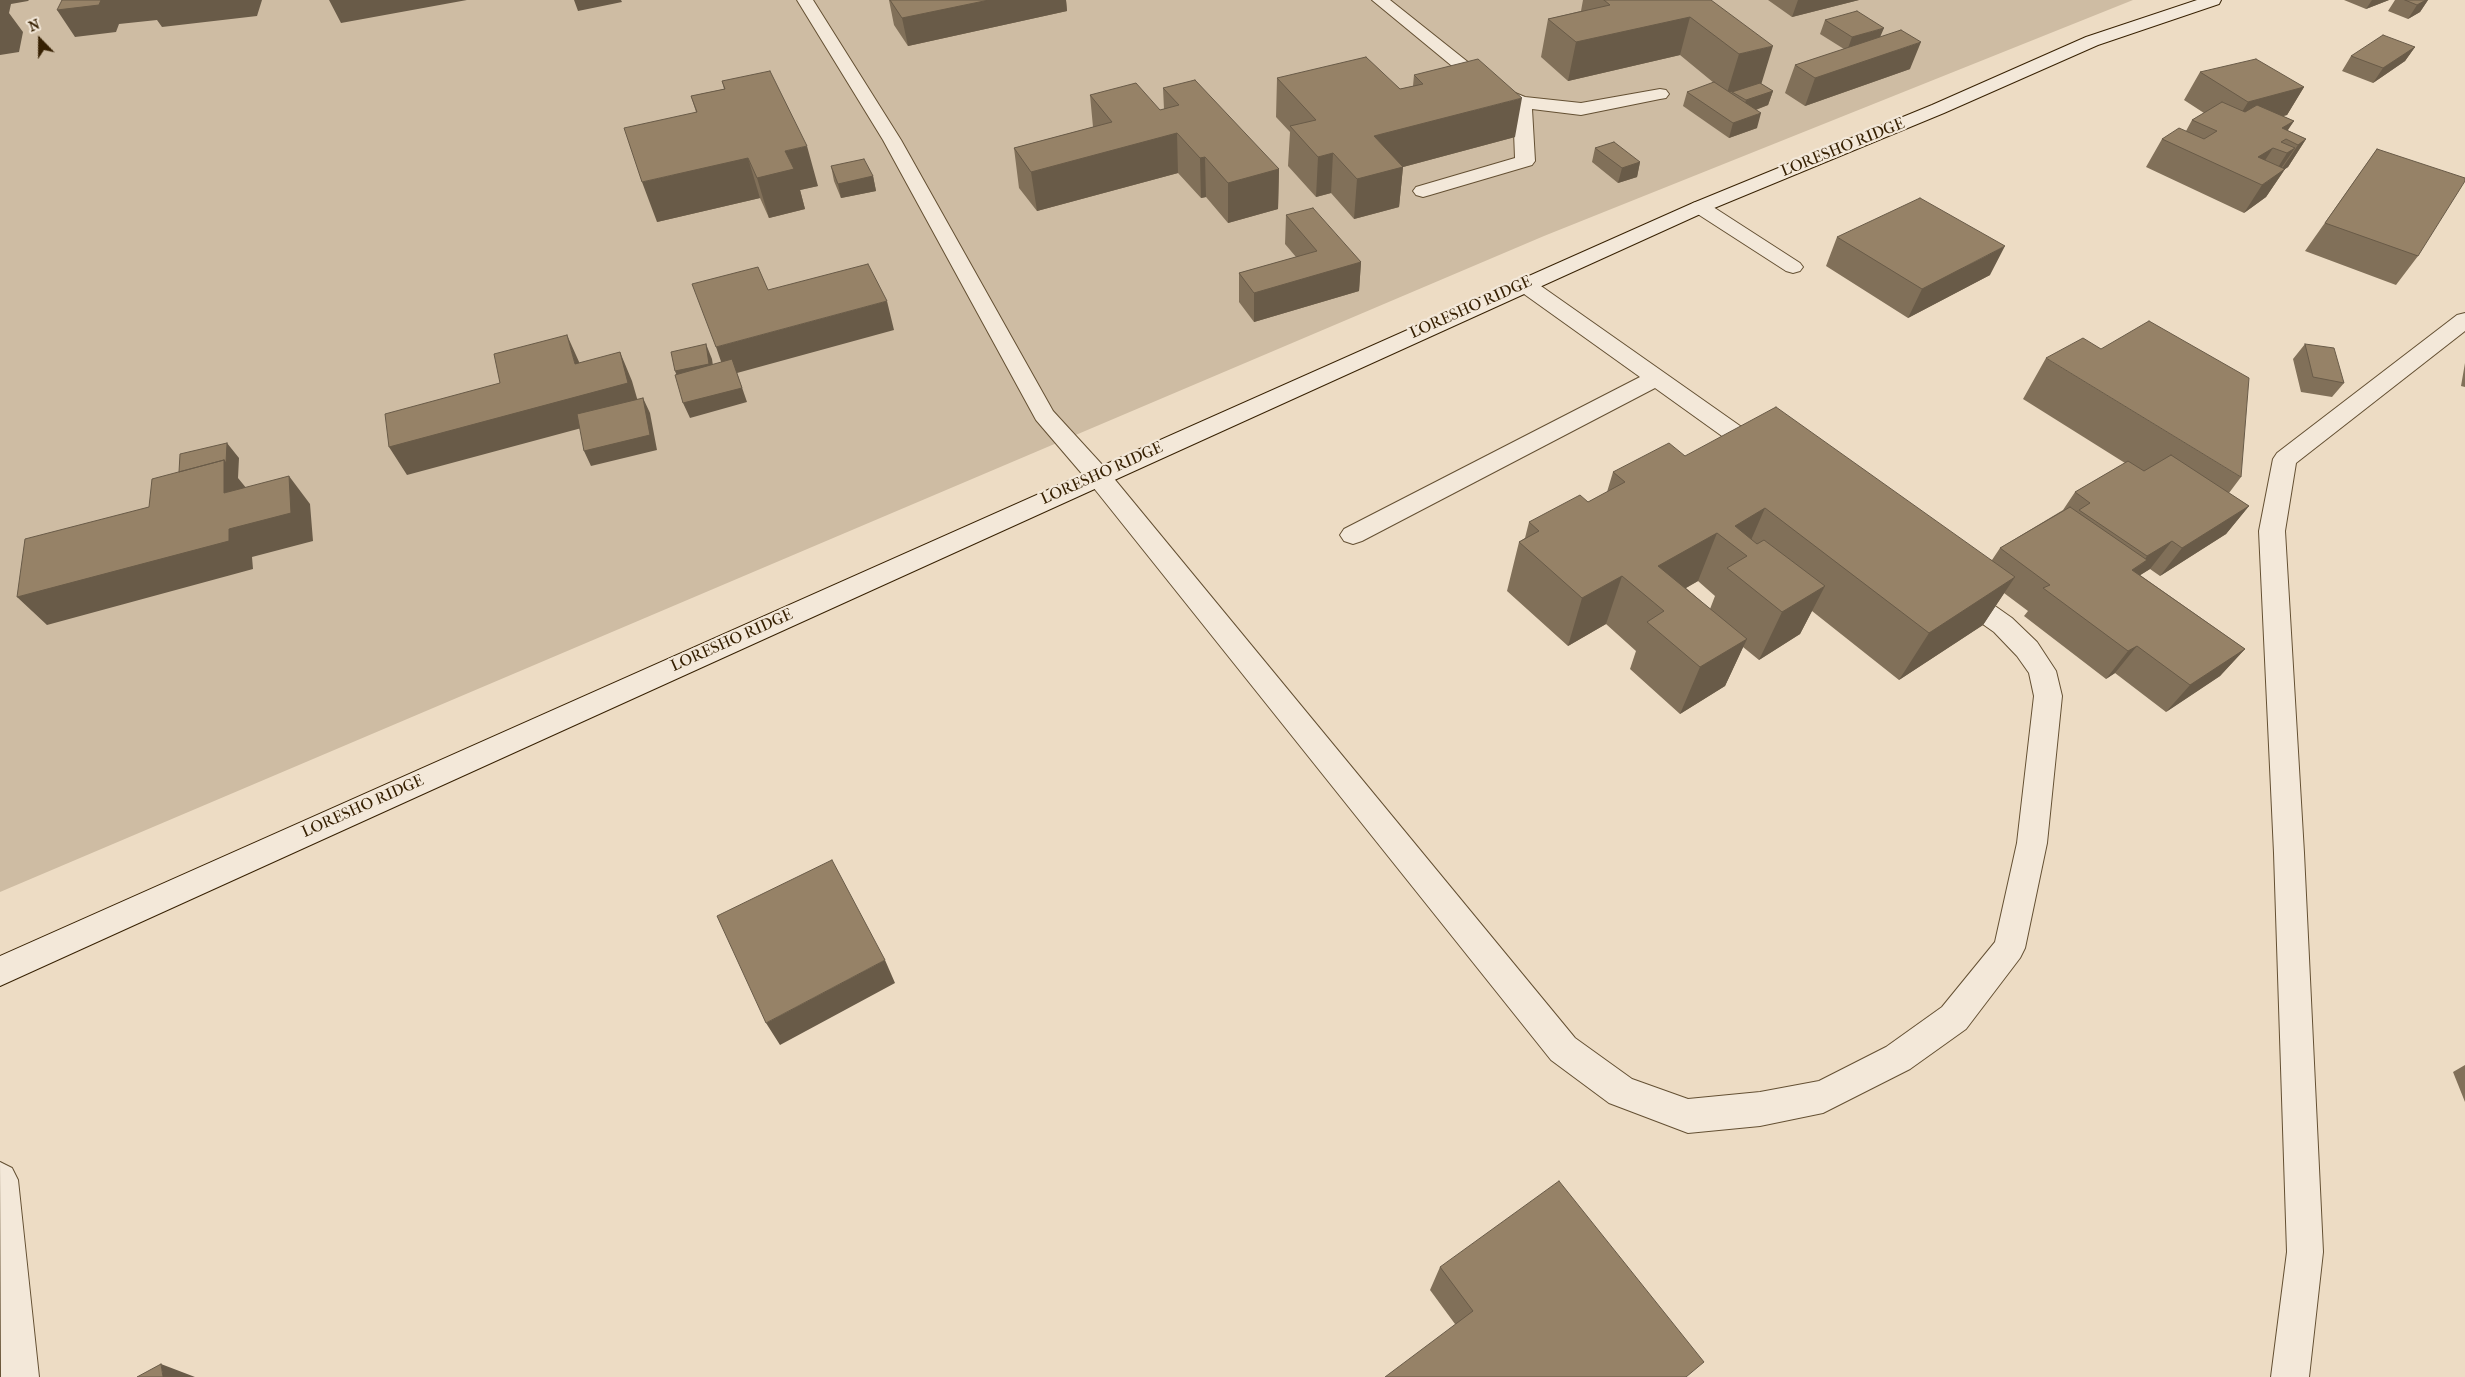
<!DOCTYPE html>
<html>
<head>
<meta charset="utf-8">
<style>
	body { margin:0 }
	#map { position:relative; width:2465px; height:1377px; overflow:hidden; background:#eddcc4; font-family:"IM FELL French Canon",serif }
	canvas { display:block }
	.north { position:absolute; left:15px; top:15px; width:50px; height:50px; -webkit-text-stroke:4px #f3e8d9; paint-order:stroke; rotate:338deg; font-size:14px; font-weight:700; line-height:20px; text-align:center; color:#372103 }
	.north::after { content:''; display:block; margin:auto; width:18px; height:22px; background:#372103; clip-path:polygon(50% 0,100% 100%,50% 72%,0 100%) }
</style>
</head>
<body>
<div id="map">
<canvas width="2465" height="1377"></canvas>
<div class="north">N</div>
</div>
<script>
const ctx = document.querySelector('canvas').getContext('2d');
ctx.lineJoin = 'round';
function fill(path, color) { ctx.fillStyle = color; ctx.fill(path, 'evenodd'); }
const shape = rows => new Path2D(rows.map(r => 'M' + r).join(''));
function stroke(path, color, width, dash) { ctx.strokeStyle = color; ctx.lineWidth = width; ctx.lineCap = dash ? 'butt' : 'round'; ctx.setLineDash(dash || []); ctx.stroke(path); }
function label(font, color, halo, rows, align = 'center') {
  ctx.font = font + ' "IM FELL French Canon",serif'; ctx.lineWidth = 4.5; ctx.setLineDash([]); ctx.textBaseline = 'middle'; ctx.strokeStyle = halo; ctx.fillStyle = color; for (const [text, x, y, turn = 0] of rows) {
    ctx.save(); ctx.translate(x, y); ctx.rotate((+turn || 0) * Math.PI / 180); ctx.textAlign = isNaN(turn) ? turn : align; if (halo) ctx.strokeText(text, 0, 0); ctx.fillText(text, 0, 0); ctx.restore();
  }
}
fill(shape([
	[0,0,2133,0,1544,236,0,892]
]), '#cebca3');
const service = shape([
	[1700,201,1707,203,1800,263,1803,267,1800,271,1793,273,1786,271,1693,211,1690,207,1693,203,1700,201],
	[1524,278,1531,279,1770,447,1774,453,1770,459,1762,461,1754,459,1655,388,1362,541,1353,544,1344,541,1340,535,1344,529,1640,377,1517,289,1513,284,1517,279,1524,278],
	[2465,313,2465,331,2296,463,2285,531,2304,853,2323,1252,2309,1377,2271,1377,2287,1252,2274,853,2259,531,2273,459,2277,453,2457,315,2465,313],
	[1098,468,1107,470,1575,1038,1632,1079,1688,1099,1760,1092,1819,1081,1886,1047,1942,1007,1995,942,2017,843,2034,696,2029,673,2017,656,1994,632,1950,601,1946,594,1950,587,1959,584,1968,587,2012,618,2037,642,2056,671,2062,696,2047,843,2025,948,2020,958,1966,1029,1910,1069,1823,1113,1760,1126,1688,1133,1609,1103,1551,1060,1089,482,1086,476,1089,470,1098,468],
	[0,1162,12,1168,18,1180,39,1377,1,1377,0,1162]
]);
const minor = shape([
	[797,0,813,0,901,140,1053,411,1107,470,1110,476,1107,482,1098,484,1089,482,1036,420,883,140,797,0],
	[1372,0,1390,0,1498,86,1525,97,1581,103,1660,89,1666,90,1669,94,1666,98,1660,99,1581,115,1532,109,1535,161,1532,165,1430,195,1423,197,1416,195,1413,191,1416,187,1515,158,1513,105,1486,94,1372,0]
]);
const secondary = shape([
	[2197,0,2221,0,2219,4,2098,45,1944,113,1707,211,0,986,0,956,1693,203,1932,105,2086,37,2197,0]
]);
stroke(service, '#645033', 2);
stroke(minor, '#645033', 2);
stroke(secondary, '#372103', 2);
fill(service, '#f3e8d9');
fill(minor, '#f3e8d9');
fill(secondary, '#f3e8d9');
fill(shape([
	[889,0,1066,0,1067,11,908,46,894,25],
	[1583,0,1711,0,1761,84,1773,91,1768,105,1756,110,1757,128,1729,138,1683,106,1687,92,1714,83,1680,55,1568,81,1541,57,1548,19,1581,11],
	[1768,0,1859,0,1792,17],
	[2344,0,2389,0,2366,9],
	[2395,0,2428,0,2420,12,2408,19,2388,11],
	[1825,20,1880,37,1910,69,1805,106,1785,93,1795,65,1844,49,1820,34],
	[2415,47,2405,61,2373,83,2342,71,2351,56],
	[2200,72,2304,87,2287,115,2283,116,2294,121,2287,130,2306,139,2288,167,2285,169,2266,197,2244,213,2146,167,2162,139,2186,131,2192,120,2204,113,2184,100],
	[1414,75,1515,137,1403,167,1399,207,1354,219,1331,193,1316,197,1288,166,1290,132,1276,117,1277,78,1400,89,1413,86],
	[722,81,818,186,800,190,805,209,769,218,760,198,657,222,696,112,691,96,724,89],
	[1163,88,1279,169,1278,209,1228,223,1206,197,1201,198,1178,173,1037,211,1019,188,1014,148,1093,127,1090,95,1160,110,1164,109],
	[1595,148,1640,162,1637,177,1618,183,1592,162],
	[2377,149,2418,256,2396,285,2305,251],
	[831,166,873,176,876,191,841,198,834,181],
	[1286,215,1361,262,1359,291,1254,322,1239,302,1239,273,1296,257,1285,244],
	[1837,237,1990,275,1908,318,1826,266],
	[2305,344,2344,383,2332,397,2301,392,2293,359],
	[2046,358,2241,477,2229,493,2249,506,2226,534,2160,576,2150,569,2140,575,2245,649,2220,676,2166,712,2115,673,2106,679,2024,616,2028,611,2004,593,1983,625,1899,680,1812,611,1800,634,1759,660,1743,647,1725,686,1680,714,1630,669,1636,651,1606,624,1568,646,1507,591,1519,542,1525,538,1529,522,1588,502,1607,492,1613,472,1685,456,1992,560,2000,548,2063,510,2075,492,2125,463,2023,399],
	[1698,581,1715,596,1710,609,1686,588],
	[2465,363,2465,387,2461,386],
	[2465,1065,2465,1102,2453,1072],
	[1440,1267,1704,1362,1455,1324,1430,1290]
]), '#817059');
fill(shape([
	[0,0,29,0,28,1,11,4,9,13,23,32,19,52,0,55],
	[101,0,262,0,257,16,162,27,157,20,119,24,116,32,75,37,57,10],
	[329,0,467,0,341,23],
	[574,0,621,0,622,2,578,11],
	[989,0,1066,0,1067,11,908,46,902,18],
	[1798,0,1859,0,1792,17],
	[2372,0,2389,0,2366,9],
	[2426,0,2428,0,2420,12,2408,19,2417,5],
	[1690,17,1680,55,1568,81,1576,42],
	[1884,28,1878,42,1847,51,1852,37],
	[1921,42,1910,69,1805,106,1815,78],
	[1773,46,1761,85,1727,93,1739,54],
	[2415,47,2405,61,2373,83,2383,68],
	[2304,87,2287,115,2231,130,2248,102],
	[1773,91,1768,105,1741,115,1746,100],
	[1522,98,1515,137,1403,167,1399,207,1354,219,1357,179,1374,136],
	[1761,113,1757,128,1729,138,1733,123],
	[2294,121,2276,148,2273,148,2255,176,2258,157,2282,128],
	[1177,133,1178,173,1037,211,1031,172],
	[2306,139,2288,167,2281,172,2285,169,2266,197,2244,213,2262,185,2270,180,2287,153,2295,148,2277,174,2279,173,2298,145],
	[807,146,818,186,800,190,805,209,769,218,757,178,785,151],
	[1333,153,1331,193,1316,197,1318,157],
	[1205,157,1206,197,1201,198,1200,158],
	[748,158,760,198,657,222,642,182],
	[1640,162,1637,177,1618,183,1622,168],
	[1279,169,1278,209,1228,223,1228,183],
	[873,176,876,191,841,198,838,184],
	[2005,246,1990,275,1908,318,1922,289],
	[1361,262,1359,291,1254,322,1254,293],
	[887,301,894,330,737,373,747,402,690,418,683,403,726,376,716,347],
	[567,335,580,364,575,364],
	[706,344,712,359,715,379,681,386,675,371],
	[620,352,632,381,641,412,407,475,389,447],
	[643,398,650,413,657,450,591,466,584,451],
	[227,443,239,458,238,478,247,489,224,493,224,460],
	[289,476,310,504,313,541,252,557,253,569,47,625,17,597,229,529],
	[2249,506,2226,534,2160,576,2182,548],
	[1765,508,1745,554,1735,526],
	[1717,533,1698,581,1656,605,1658,566],
	[2172,541,2150,569,2131,581,2132,570,2142,564,2147,556],
	[1622,576,1606,624,1568,646,1582,598],
	[2015,577,1983,625,1899,680,1929,633],
	[1825,586,1800,634,1759,660,1782,612],
	[1747,639,1725,686,1680,714,1700,667],
	[2137,646,2115,673,2106,679,2128,651],
	[2245,649,2220,676,2166,712,2190,685],
	[885,960,895,983,780,1045,766,1023],
	[161,1364,195,1377,163,1377]
]), '#695b48');
const building = shape([
	[62,0,101,0,99,5,57,10,62,0],
	[890,0,989,0,902,18,890,0],
	[1604,0,1711,0,1773,46,1739,54,1690,17,1576,42,1548,19,1610,5,1604,0],
	[2405,0,2426,0,2417,5,2405,0],
	[1857,11,1884,28,1852,37,1825,20,1857,11],
	[1901,30,1921,42,1815,78,1795,65,1901,30],
	[2383,35,2415,47,2383,68,2351,56,2383,35],
	[1366,57,1400,89,1423,84,1414,75,1478,59,1522,98,1374,136,1403,167,1357,179,1333,153,1318,157,1290,126,1316,120,1277,78,1366,57],
	[2256,59,2304,87,2248,102,2200,72,2256,59],
	[770,71,807,146,785,151,794,169,757,178,748,158,642,182,624,128,697,112,691,96,725,89,722,81,770,71],
	[1195,80,1279,169,1228,183,1205,157,1200,158,1177,133,1031,172,1014,148,1112,122,1090,95,1136,83,1160,110,1179,105,1163,88,1195,80],
	[1714,82,1761,113,1733,123,1687,92,1714,82],
	[1760,83,1773,91,1746,100,1732,92,1760,83],
	[2222,102,2245,112,2257,105,2294,121,2282,128,2306,139,2298,145,2286,139,2281,142,2295,148,2287,153,2273,148,2258,157,2285,169,2262,185,2162,139,2179,128,2204,139,2217,131,2192,120,2222,102],
	[1614,142,1640,162,1622,168,1595,148,1614,142],
	[2377,149,2465,178,2465,181,2418,256,2325,223,2377,149],
	[864,159,873,176,838,184,831,166,864,159],
	[1920,198,2005,246,1922,289,1837,237,1920,198],
	[1313,208,1361,262,1254,293,1239,273,1317,251,1286,215,1313,208],
	[868,264,887,301,716,347,692,284,758,267,768,290,868,264],
	[2149,321,2249,378,2241,477,2046,358,2083,338,2101,349,2149,321],
	[567,335,575,364,620,352,628,383,389,447,385,414,500,383,494,354,567,335],
	[706,344,709,364,675,371,671,352,706,344],
	[2305,344,2334,348,2344,383,2313,377,2305,344],
	[732,359,742,388,683,403,675,375,732,359],
	[643,398,650,435,584,451,577,414,643,398],
	[1776,407,2015,577,1929,633,1765,508,1735,526,1757,544,1764,540,1825,586,1782,612,1727,568,1747,556,1717,533,1658,566,1747,639,1700,667,1647,622,1664,611,1622,576,1582,598,1519,542,1539,531,1529,522,1580,495,1588,502,1625,482,1613,472,1669,443,1685,456,1776,407],
	[227,443,226,463,224,460,179,472,180,454,227,443],
	[2171,455,2249,506,2182,548,2172,541,2147,556,2079,510,2090,503,2075,492,2128,461,2144,471,2171,455],
	[224,460,224,493,289,476,291,513,229,529,229,541,17,597,25,539,149,507,152,479,224,460],
	[2070,507,2147,560,2132,570,2245,649,2190,685,2137,646,2128,651,2043,588,2050,585,2000,548,2070,507],
	[832,860,885,960,766,1023,717,916,832,860],
	[1559,1181,1704,1362,1686,1377,1385,1377,1473,1311,1440,1267,1559,1181],
	[161,1364,163,1377,137,1377,161,1364]
]);
fill(building, '#968267');
stroke(building, '#695b48', 1);
label('16px', '#372103', '#f3e8d9', [
	["LORESHO RIDGE",1843,148,-22],
	["LORESHO RIDGE",1471,308,-24],
	["LORESHO RIDGE",1102,474,-24],
	["LORESHO RIDGE",732,641,-24],
	["LORESHO RIDGE",363,807,-24]
]);
</script>
</body>
</html>
